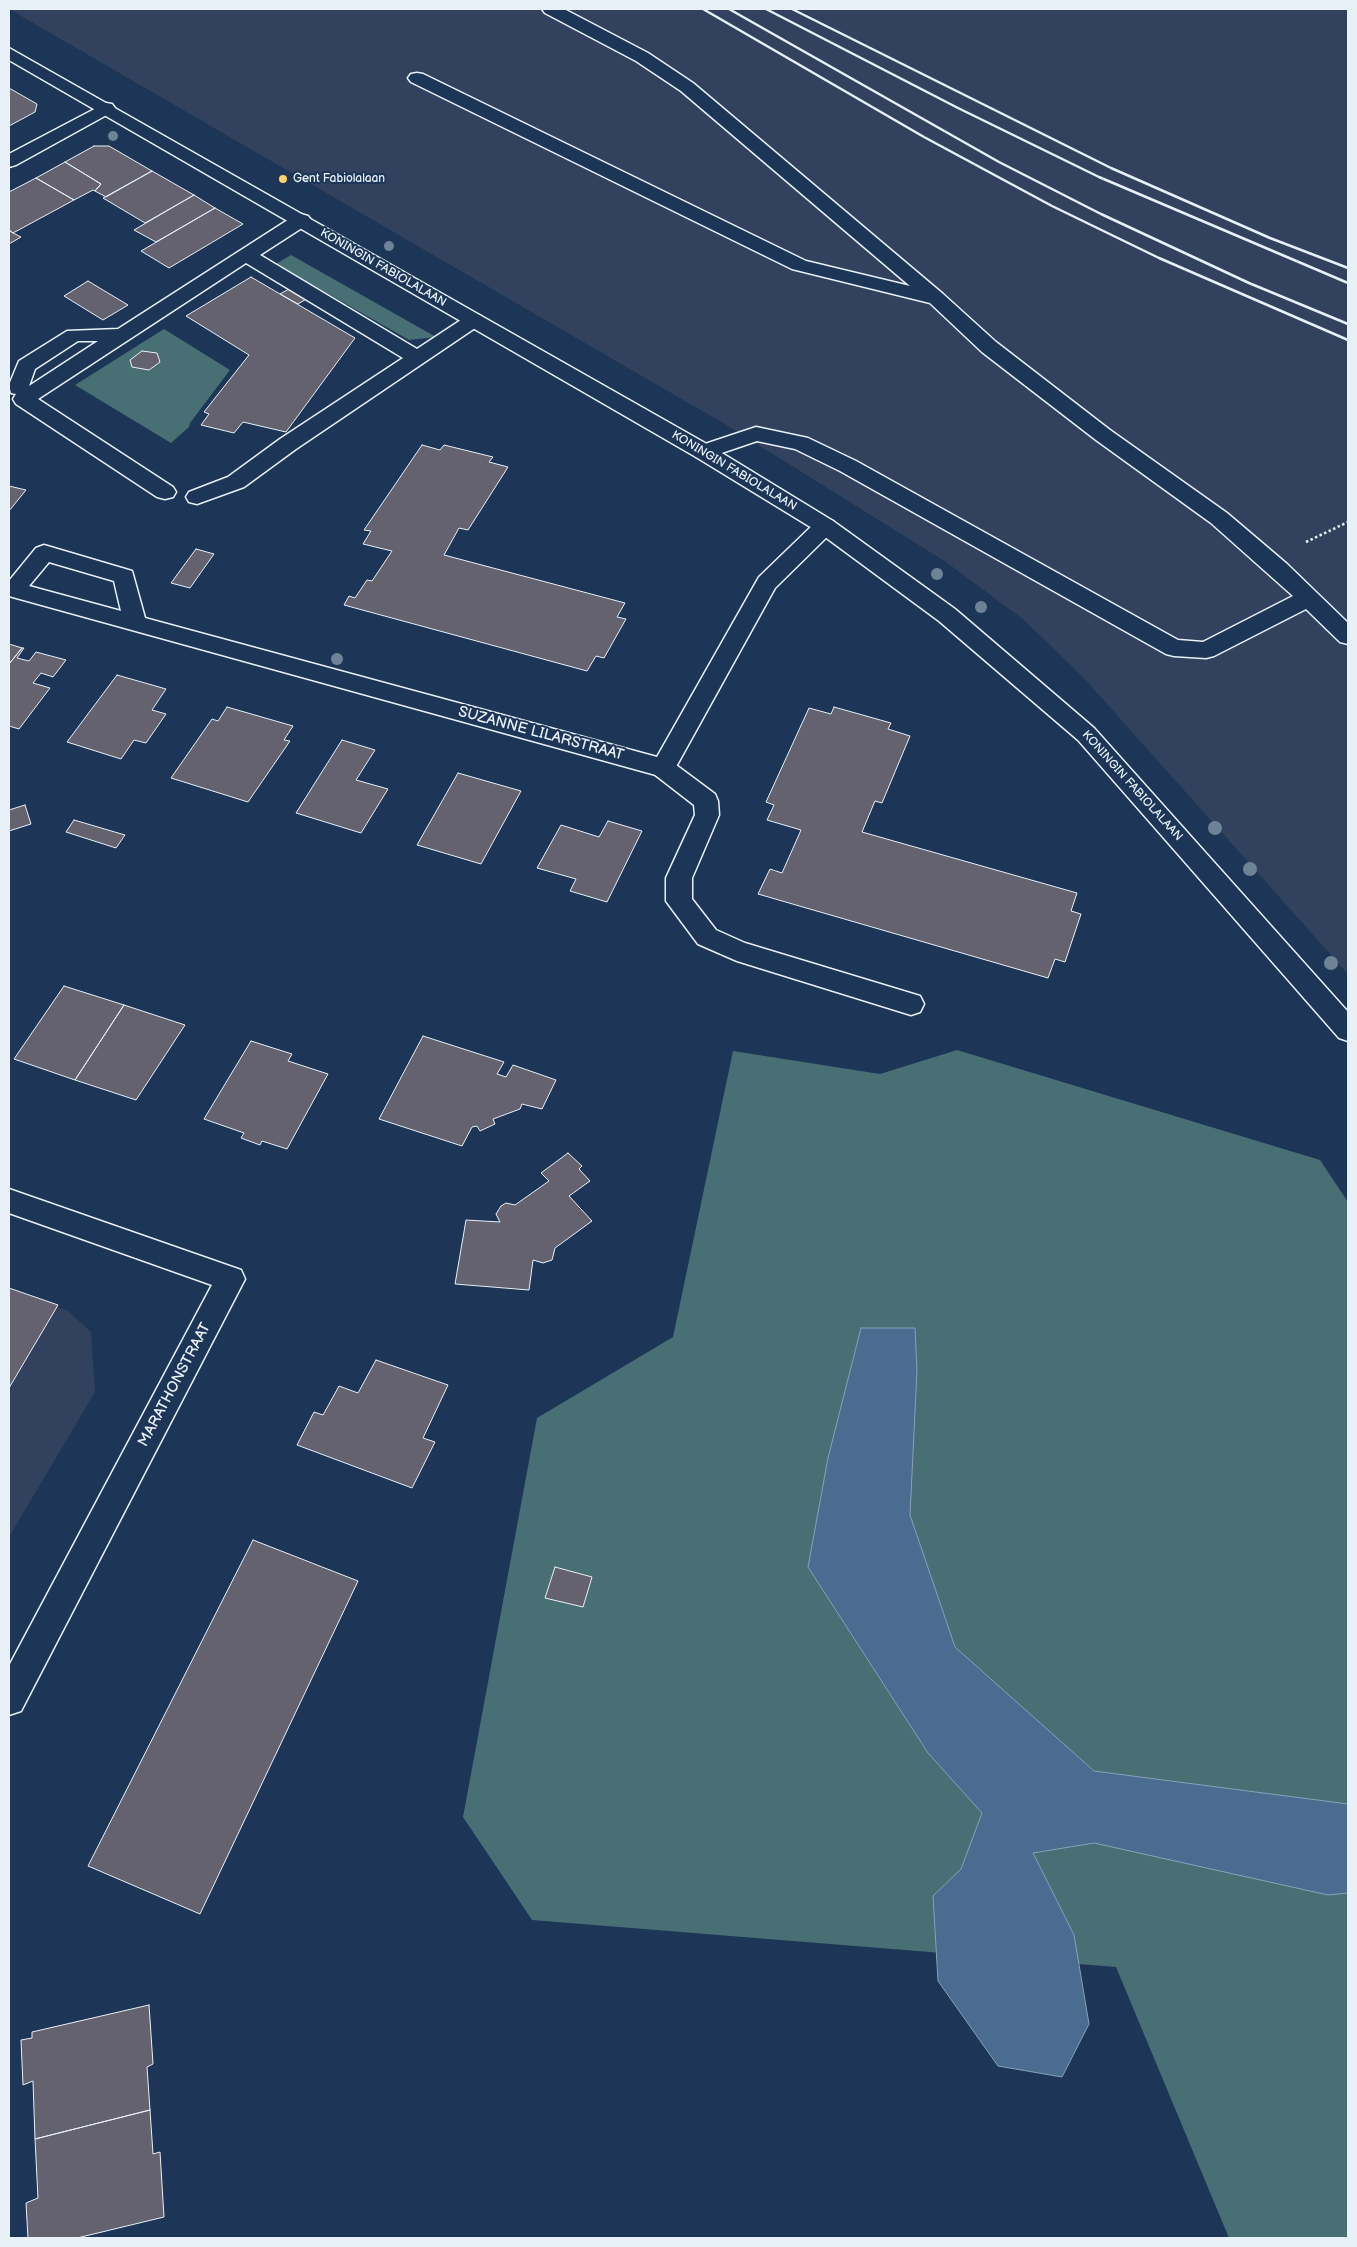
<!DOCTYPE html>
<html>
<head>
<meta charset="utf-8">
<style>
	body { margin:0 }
	#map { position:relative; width:1357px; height:2247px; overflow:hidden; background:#1d3557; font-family:"Balsamiq Sans",sans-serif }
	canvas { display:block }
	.frame { position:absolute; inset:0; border:10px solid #e8f1f8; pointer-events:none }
</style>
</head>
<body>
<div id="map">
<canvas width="1357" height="2247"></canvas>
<div class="frame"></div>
</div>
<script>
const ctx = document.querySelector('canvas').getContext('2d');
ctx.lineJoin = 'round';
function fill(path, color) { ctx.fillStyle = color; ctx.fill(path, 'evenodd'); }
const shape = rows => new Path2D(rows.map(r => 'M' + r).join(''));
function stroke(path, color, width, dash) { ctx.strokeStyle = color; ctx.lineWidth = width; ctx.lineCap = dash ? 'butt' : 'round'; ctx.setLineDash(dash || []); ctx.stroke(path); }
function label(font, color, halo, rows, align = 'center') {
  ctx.font = font + ' "Balsamiq Sans",sans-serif'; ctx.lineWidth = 4; ctx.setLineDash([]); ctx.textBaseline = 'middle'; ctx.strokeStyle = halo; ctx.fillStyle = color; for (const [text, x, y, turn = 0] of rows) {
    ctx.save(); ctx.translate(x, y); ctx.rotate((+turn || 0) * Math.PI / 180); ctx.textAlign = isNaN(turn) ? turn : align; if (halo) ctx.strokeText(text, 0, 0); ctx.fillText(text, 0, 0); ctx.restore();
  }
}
fill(shape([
	[9,9,1348,9,1348,974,1083,677,1024,620,946,562,723,423],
	[9,1290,68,1311,91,1332,95,1392,9,1537]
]), '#32425e');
fill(shape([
	[291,255,436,337,409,340,276,264],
	[164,329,230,370,190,423,189,427,171,443,75,385],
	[957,1050,1320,1160,1348,1202,1348,2238,1229,2238,1116,1967,532,1920,463,1817,537,1418,673,1337,733,1051,880,1074]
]), '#476f74');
const water = shape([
	[861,1328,915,1328,917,1370,910,1515,955,1647,1094,1771,1348,1804,1348,1893,1328,1895,1094,1843,1033,1853,1074,1935,1089,2024,1062,2077,998,2066,938,1981,933,1896,961,1869,982,1813,928,1753,808,1567,828,1458,861,1328]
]);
fill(water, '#496c90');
stroke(water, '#89a1ba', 1);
const building = shape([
	[9,88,37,104,35,112,9,126,9,88],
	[94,146,109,146,152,171,106,197,95,191,101,184,65,162,94,146],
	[65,162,101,184,95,191,93,190,74,200,36,178,65,162],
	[152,171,194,195,145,223,103,198,152,171],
	[36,178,74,200,13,233,9,230,9,192,36,178],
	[194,195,215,208,156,242,134,230,194,195],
	[215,208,243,224,169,268,141,251,215,208],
	[9,230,13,233,21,237,9,244,9,230],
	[251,277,355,338,286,432,243,422,234,433,201,425,209,414,204,412,249,355,186,316,251,277],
	[88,281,128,305,103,320,64,296,88,281],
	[296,285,313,295,298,304,280,294,296,285],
	[142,351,157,353,160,362,149,370,132,367,130,360,142,351],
	[422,445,440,450,444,445,493,457,489,462,508,467,468,530,459,528,444,555,625,603,617,617,626,619,604,658,596,656,587,671,344,605,349,596,355,598,367,580,372,581,392,551,363,544,371,531,364,530,422,445],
	[9,486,26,490,9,511,9,486],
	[196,549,214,554,190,588,171,583,196,549],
	[9,644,22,648,9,664,9,644],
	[22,648,24,648,17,658,29,661,36,652,66,660,53,677,41,673,33,683,50,688,19,729,9,726,9,664,22,648],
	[117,675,166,689,152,710,166,714,146,743,134,740,121,759,67,742,117,675],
	[227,707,293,726,284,740,290,741,248,802,171,778,212,719,218,721,227,707],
	[834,707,891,723,888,729,910,736,882,803,875,801,862,832,1077,893,1071,911,1081,914,1065,962,1055,959,1048,978,758,894,770,869,782,873,801,830,767,820,774,805,766,802,809,708,831,714,834,707],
	[342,740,375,750,356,780,388,789,361,833,296,813,342,740],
	[458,773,521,791,481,864,417,845,458,773],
	[25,805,31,824,9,831,9,810,25,805],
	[74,820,125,835,116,848,66,832,74,820],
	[608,821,642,831,607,902,570,891,576,879,537,868,561,825,599,837,608,821],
	[64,986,124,1005,75,1080,14,1059,64,986],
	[124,1005,185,1025,136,1100,75,1080,124,1005],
	[423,1036,504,1062,497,1074,506,1077,513,1065,556,1080,542,1109,522,1104,520,1109,493,1119,495,1124,480,1131,477,1126,472,1127,462,1146,379,1119,423,1036],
	[251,1041,292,1054,288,1061,328,1074,287,1149,262,1141,260,1145,241,1138,244,1133,204,1119,251,1041],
	[568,1153,582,1166,579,1169,590,1181,569,1196,592,1221,555,1248,552,1260,543,1263,533,1260,529,1290,455,1284,466,1220,500,1222,496,1214,501,1206,506,1203,515,1205,549,1181,541,1173,568,1153],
	[9,1288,58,1305,9,1388,9,1288],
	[376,1360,448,1385,423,1438,435,1442,412,1488,297,1445,314,1412,323,1415,339,1386,358,1393,376,1360],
	[253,1540,358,1581,200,1914,88,1866,253,1540],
	[555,1567,592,1577,583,1607,545,1598,555,1567],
	[149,2005,153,2064,147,2067,150,2110,35,2139,33,2081,23,2085,21,2040,32,2038,32,2032,149,2005],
	[150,2110,153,2154,160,2152,164,2217,77,2238,28,2238,26,2203,38,2198,35,2139,150,2110]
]);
fill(building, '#64626f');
stroke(building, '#e8f1f8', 1);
const service = shape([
	[542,9,564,9,648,53,693,83,943,294,996,342,1110,430,1227,513,1287,564,1348,623,1348,644,1340,642,1306,609,1214,656,1206,658,1174,656,1166,654,840,471,795,449,757,441,704,459,696,457,693,452,696,447,756,427,808,438,856,461,1178,640,1203,642,1293,596,1211,523,1096,440,982,352,930,303,792,269,411,82,408,78,411,74,417,73,423,74,806,261,910,286,681,91,636,61,545,13,542,9],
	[301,214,308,216,311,220,308,224,260,255,417,349,467,316,474,314,481,316,484,320,481,324,296,449,244,487,197,504,189,502,186,497,189,492,228,477,280,439,403,358,246,263,38,399,173,487,176,492,173,497,165,499,157,497,16,404,13,399,16,394,11,393,9,385,19,361,67,331,118,329,294,216,301,214],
	[78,341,98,341,29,386,35,369,78,341],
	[663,759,672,762,715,794,718,801,719,815,692,878,692,899,716,930,745,943,920,996,924,1004,920,1012,911,1015,737,961,698,944,666,901,666,878,695,815,694,805,654,774,651,768,654,762,663,759]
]);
const minor = shape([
	[106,103,112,104,115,108,112,112,16,165,9,167,9,154,106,103],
	[825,519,833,521,836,526,833,531,775,588,672,774,663,777,9,596,9,581,36,548,44,545,132,571,145,618,657,757,759,577,817,521,825,519],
	[49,562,114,581,121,611,29,586,49,562],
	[9,1189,241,1270,245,1279,21,1711,9,1715,9,1666,212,1285,9,1213,9,1189]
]);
const tertiary = shape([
	[9,48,712,447,833,521,955,609,1094,728,1348,1012,1348,1041,1339,1038,1078,740,939,621,817,531,696,457,9,60,9,48]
]);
stroke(service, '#e8f1f8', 3);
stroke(minor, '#e8f1f8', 3);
stroke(tertiary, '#e8f1f8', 3);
stroke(shape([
	[1306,542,1348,522]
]), '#e8f1f8', 2.5, [2.5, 2.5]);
fill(service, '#1d3557');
fill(minor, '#1d3557');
fill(tertiary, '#1d3557');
stroke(shape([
	[703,9,924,137,1052,206,1159,258,1348,340],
	[729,9,999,162,1101,214,1249,283,1348,324],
	[766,9,958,108,1099,177,1348,283],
	[792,9,1111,168,1270,238,1348,268]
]), '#e8f1f8', 2.5);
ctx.fillStyle = '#6e8496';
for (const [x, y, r] of [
	[113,136,5],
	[389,246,5],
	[937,574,6],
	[981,607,6],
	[337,659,6],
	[1215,828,7],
	[1250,869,7],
	[1331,963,7]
]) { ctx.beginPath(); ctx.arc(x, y, r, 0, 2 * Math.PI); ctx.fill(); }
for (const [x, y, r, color] of [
	[283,179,5,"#ffd166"]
]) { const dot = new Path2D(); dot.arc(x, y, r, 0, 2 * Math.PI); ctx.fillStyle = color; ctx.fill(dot); stroke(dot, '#1d3557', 2); }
label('12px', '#e8f1f8', '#1d3557', [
	["Gent Fabiolalaan",293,179]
], 'left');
label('12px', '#e8f1f8', '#1d3557', [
	["KONINGIN FABIOLALAAN",383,268,30],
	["KONINGIN FABIOLALAAN",734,471,31],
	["KONINGIN FABIOLALAAN",1132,786,48]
]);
label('15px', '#e8f1f8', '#1d3557', [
	["SUZANNE LILARSTRAAT",541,734,15],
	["MARATHONSTRAAT",175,1385,-62]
]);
</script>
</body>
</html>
